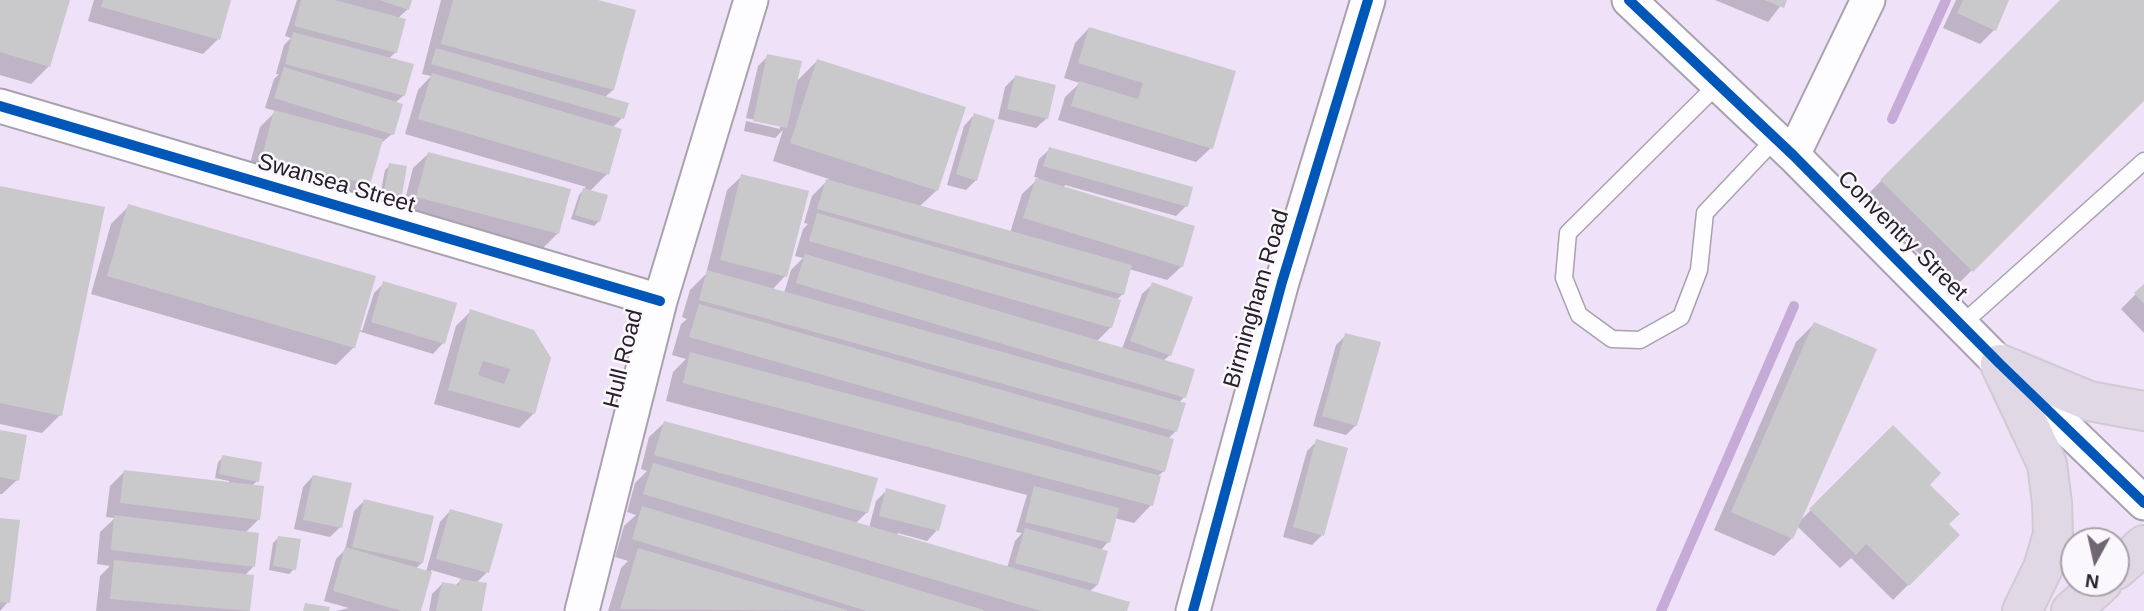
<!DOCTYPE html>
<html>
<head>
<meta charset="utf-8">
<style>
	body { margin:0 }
	#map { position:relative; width:2144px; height:611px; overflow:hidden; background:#f4ecf9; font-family:Helvetica,sans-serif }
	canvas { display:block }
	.north { position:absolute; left:2060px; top:527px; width:70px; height:70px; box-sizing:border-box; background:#fbf8fd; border:2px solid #a6a2a8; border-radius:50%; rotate:188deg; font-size:19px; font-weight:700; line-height:28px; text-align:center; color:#262029 }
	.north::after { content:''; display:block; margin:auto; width:24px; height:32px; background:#6e6772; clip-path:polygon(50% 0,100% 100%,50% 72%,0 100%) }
</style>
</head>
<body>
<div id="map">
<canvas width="2144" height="611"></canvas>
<div class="north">N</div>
</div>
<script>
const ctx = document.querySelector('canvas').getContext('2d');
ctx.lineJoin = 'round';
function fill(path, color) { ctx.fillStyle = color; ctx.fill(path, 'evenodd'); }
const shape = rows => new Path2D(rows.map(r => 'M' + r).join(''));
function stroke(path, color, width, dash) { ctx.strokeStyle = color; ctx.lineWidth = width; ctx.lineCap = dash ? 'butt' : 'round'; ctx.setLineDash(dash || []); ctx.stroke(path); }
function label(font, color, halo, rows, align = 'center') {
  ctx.font = font + ' Helvetica,sans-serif'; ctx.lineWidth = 5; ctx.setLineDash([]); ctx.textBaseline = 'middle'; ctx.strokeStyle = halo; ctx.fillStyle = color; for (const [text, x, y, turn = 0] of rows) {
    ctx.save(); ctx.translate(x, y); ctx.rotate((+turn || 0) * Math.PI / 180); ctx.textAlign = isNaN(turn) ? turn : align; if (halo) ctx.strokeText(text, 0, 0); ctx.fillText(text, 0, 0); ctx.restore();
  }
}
fill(shape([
	[0,0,2144,0,2144,611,0,611],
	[2074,541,2116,541,2116,583,2074,583]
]), '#efe1f8');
fill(shape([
	[0,0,68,0,49,66,31,84,0,75],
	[94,0,224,0,218,39,203,54,88,21],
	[297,0,410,0,408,9,398,18,396,52,388,59,404,95,395,103,392,134,380,144,369,184,354,199,248,171,260,127,276,111,265,108,274,79,279,74,276,74,284,45,291,38,285,36],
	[441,0,591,0,613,90,604,98,622,118,612,128,607,174,590,191,599,221,594,226,571,219,579,195,586,187,405,134,418,90,431,76,422,74],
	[1715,0,1785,0,1768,22],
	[1956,0,2007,0,1994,30,1980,44,1943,28],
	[2063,0,2144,0,2144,98,1954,288,1863,199],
	[1089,28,1211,148,1196,162,1058,120,1065,97,1080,83,1064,78,1075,43],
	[768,56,795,83,817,61,937,190,919,207,1010,233,1022,194,1039,178,1034,177,1039,159,1050,149,1186,206,1176,216,1065,185,1064,188,1182,266,1167,280,1129,269,1123,294,1116,300,1111,327,1096,342,1122,349,1142,294,1153,284,1170,355,1163,361,1184,397,1179,403,1176,431,1168,439,1164,471,1159,475,1151,505,1134,523,1114,518,1108,542,1100,551,1097,585,1089,592,1125,611,608,611,621,568,628,561,615,557,624,526,636,515,627,512,635,483,647,471,641,469,649,437,664,423,867,512,855,524,869,528,876,501,887,490,937,530,927,541,898,533,897,536,1007,568,1015,541,1022,533,1016,532,1027,495,666,401,673,372,686,359,672,355,681,324,687,319,682,317,690,290,706,274,727,190,742,176,785,276,772,290,784,293,791,270,803,258,795,256,803,229,808,224,804,223,812,196,829,179,773,161,783,130,775,138,744,131,746,121,780,129,780,125,746,118,758,66],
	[1015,77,1047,118,1036,128,998,119,1005,87],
	[974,115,976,180,966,190,947,185,964,126],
	[428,154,558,233,543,248,402,212,413,168],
	[390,165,401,194,396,199,380,196,385,170],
	[0,188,60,415,42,433,0,424],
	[129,206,362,331,374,293,384,283,443,343,433,354,358,331,354,347,336,365,91,294,111,224],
	[2144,286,2144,333,2121,309],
	[471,311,533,332,534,413,519,428,434,404,456,326],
	[1814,324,1799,522,1893,428,1947,524,1958,535,1893,600,1851,558,1840,568,1797,526,1792,538,1774,556,1714,530,1796,342],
	[1346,335,1356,425,1346,435,1313,426,1336,345],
	[0,431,17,480,2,494,0,494],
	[1317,441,1322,535,1312,545,1283,537,1307,451],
	[223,457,257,481,251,487,259,519,245,533,253,567,244,576,253,577,249,611,96,611,100,576,110,566,97,564,100,532,115,518,106,517,110,486,124,472,229,484,229,481,215,478,218,462],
	[313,476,340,527,330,537,294,529,303,487],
	[364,501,422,563,415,569,426,572,440,522,450,511,487,572,476,583,480,611,429,611,432,594,442,584,455,586,462,579,431,570,419,611,336,611,349,608,324,601,336,559,345,550,354,511],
	[0,519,8,602,0,611],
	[278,538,294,569,289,574,269,570,273,543]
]), '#0003');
stroke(shape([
	[1892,119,1946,0],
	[1661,611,1794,306]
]), '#c6aad7', 10);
fill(shape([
	[0,0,70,0,50,67,0,52],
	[103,0,231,0,220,40,101,7],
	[301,0,335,0,406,19,397,53,294,26],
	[379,0,412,0,409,10],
	[453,0,598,0,636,10,614,90,441,44],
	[1764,0,1787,0,1784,8],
	[1963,0,2009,0,1996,31,1957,13],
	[2060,0,2144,0,2144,101,1973,272,1880,180],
	[1089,27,1236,71,1213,149,1071,106,1079,81,1138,99,1143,83,1078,63],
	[293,32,414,64,405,96,285,64],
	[436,48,629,103,624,119,431,64],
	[767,54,802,61,787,128,753,121],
	[817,59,966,107,938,191,790,143],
	[284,67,403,104,394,135,274,98],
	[432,73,622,129,609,175,418,119],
	[1015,75,1056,85,1048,119,1007,109],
	[274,110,383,139,370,185,262,157],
	[974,113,995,120,977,181,956,174],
	[1049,147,1193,187,1188,207,1043,166],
	[428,152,571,189,559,234,416,197],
	[389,163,407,166,402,195,384,191],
	[741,174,809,191,787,277,720,260],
	[1036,178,1195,226,1183,267,1023,218],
	[826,179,1132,265,1124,295,817,209],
	[0,186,105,207,62,416,0,403],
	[583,188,608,195,600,222,575,215],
	[128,204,376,276,355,348,107,276],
	[817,213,1121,300,1112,328,809,241],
	[805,254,1195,369,1186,398,796,283],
	[707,270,1186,403,1177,432,699,300],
	[383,281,457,303,445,344,371,322],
	[1152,282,1193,297,1171,356,1130,341],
	[2144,284,2144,304,2134,293],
	[699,304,1174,439,1165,472,689,337],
	[470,309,534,330,551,358,535,414,448,390],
	[483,361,510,369,504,384,478,375],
	[1814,322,1877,349,1793,539,1731,512],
	[1345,333,1381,342,1357,426,1322,416],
	[690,352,1161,476,1153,506,683,383],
	[664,421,878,478,868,513,654,455],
	[1893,425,1941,473,1930,485,1960,514,1949,524,1960,535,1909,586,1866,544,1856,555,1809,509],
	[0,430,27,435,19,481,0,477],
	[1316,439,1348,448,1324,536,1293,527],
	[222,455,262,462,259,482,219,474],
	[653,463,1130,602,1127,611,1041,611,643,494],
	[124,470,264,486,260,520,120,503],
	[313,475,352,483,342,528,303,520],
	[1034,486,1119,508,1110,543,1025,522],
	[886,488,946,505,939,531,879,516],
	[364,499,434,516,423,563,352,547],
	[642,506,984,610,983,611,867,611,632,539],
	[450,509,503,524,489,573,436,559],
	[114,515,259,533,255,567,111,550],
	[0,518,20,520,10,603,0,602],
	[1025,528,1108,551,1098,585,1015,563],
	[278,536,301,539,296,570,273,566],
	[345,547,432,572,421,611,402,611,333,591],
	[638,548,847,610,847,611,620,609],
	[114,560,254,575,250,611,110,599],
	[460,579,487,583,482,611,436,611,442,582,459,585],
	[305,603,330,607,329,611,303,611]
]), '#c9c9cb');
const lane = shape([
	[1718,84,1568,233,1564,278,1579,315,1612,339,1640,340,1681,317,1699,270,1705,213,1775,139],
	[1961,325,2144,161]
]);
const street = shape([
	[1629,0,1793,155,2000,364,2144,503],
	[0,106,660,301],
	[1793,155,1868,0],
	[582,611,660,301,751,0],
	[1193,611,1282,282,1368,0]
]);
const highway = shape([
	[2000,364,2047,464,2052,503,2053,534,2043,568,2022,611],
	[2000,364,2089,401,2144,411],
	[2116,570,2144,545],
	[2071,611,2102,583]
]);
stroke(lane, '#a9a2ad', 19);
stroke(street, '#a9a2ad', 37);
stroke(highway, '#d0cbd2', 42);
stroke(lane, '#fdfcfe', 16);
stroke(street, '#fdfcfe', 33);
stroke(highway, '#e0d8e5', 38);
stroke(shape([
	[1629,0,1793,155,2000,364,2144,503],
	[0,106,660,301],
	[1193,611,1282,282,1368,0]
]), '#0057b8', 10);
label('23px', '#262029', '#fbf8fd', [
	["Swansea Street",336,184,16],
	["Conventry Street",1902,236,45],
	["Birmingham Road",1257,299,-74],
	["Hull Road",624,359,-76]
]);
</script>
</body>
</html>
